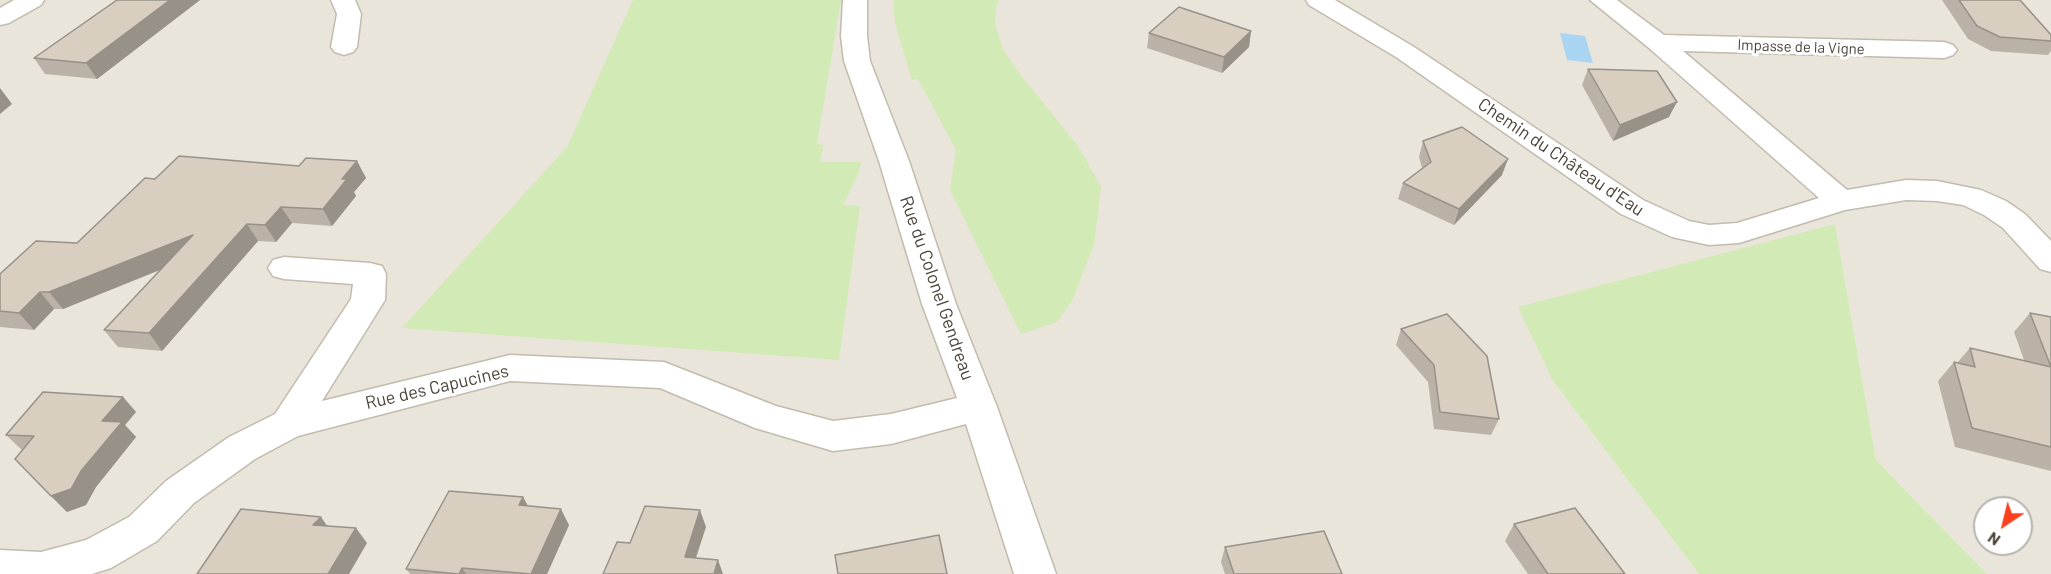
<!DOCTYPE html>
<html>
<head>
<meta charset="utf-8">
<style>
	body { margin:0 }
	#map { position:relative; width:2051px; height:574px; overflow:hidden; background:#f6f3ec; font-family:Barlow,sans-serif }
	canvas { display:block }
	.north { position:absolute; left:1973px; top:496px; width:60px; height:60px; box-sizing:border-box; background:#fff; border:2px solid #b7b4b0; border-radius:50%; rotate:215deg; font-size:16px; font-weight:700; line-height:24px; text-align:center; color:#4b4439 }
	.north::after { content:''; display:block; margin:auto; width:21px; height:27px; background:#fc3f1d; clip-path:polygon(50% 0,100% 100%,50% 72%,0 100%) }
</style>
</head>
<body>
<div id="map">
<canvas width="2051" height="574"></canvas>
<div class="north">N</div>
</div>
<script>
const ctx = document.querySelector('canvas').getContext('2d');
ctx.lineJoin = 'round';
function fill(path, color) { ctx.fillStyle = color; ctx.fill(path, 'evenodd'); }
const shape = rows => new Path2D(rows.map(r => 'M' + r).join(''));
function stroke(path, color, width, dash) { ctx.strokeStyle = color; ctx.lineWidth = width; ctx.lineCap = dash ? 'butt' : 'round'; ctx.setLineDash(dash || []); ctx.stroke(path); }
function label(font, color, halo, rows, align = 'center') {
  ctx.font = font + ' Barlow,sans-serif'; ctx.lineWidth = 6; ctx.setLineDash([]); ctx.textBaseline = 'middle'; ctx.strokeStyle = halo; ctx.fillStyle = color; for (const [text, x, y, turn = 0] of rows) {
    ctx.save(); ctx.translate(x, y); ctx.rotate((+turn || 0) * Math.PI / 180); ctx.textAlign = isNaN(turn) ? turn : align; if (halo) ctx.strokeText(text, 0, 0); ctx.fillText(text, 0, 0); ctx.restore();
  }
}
fill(shape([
	[0,0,2051,0,2051,574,1987,574,1876,460,1835,225,1553,381,1699,574,0,574],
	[1985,508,2021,508,2021,544,1985,544]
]), '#eae5da');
fill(shape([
	[633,0,841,0,817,144,824,145,820,162,861,162,859,172,843,205,860,206,839,360,402,328,567,147],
	[893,0,999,0,996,6,995,24,1004,51,1019,73,1078,146,1101,187,1094,244,1073,299,1057,322,1021,334,950,190,956,150,918,79,912,80,895,23],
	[1835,224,1876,460,1987,574,1699,574,1553,381,1518,307]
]), '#d2eab5');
fill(shape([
	[1560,33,1585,36,1593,63,1567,60]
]), '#a9d4f2');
const minor = shape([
	[14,0,44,0,41,5,9,23,0,25,0,8,14,0],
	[331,0,355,0,361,14,357,47,353,52,344,55,335,52,331,47,337,14,331,0],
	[843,0,867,0,867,36,870,61,909,161,956,304,997,407,1056,574,1014,574,966,424,891,444,833,451,755,428,660,388,510,381,298,436,255,459,194,503,157,541,111,568,92,574,0,574,0,550,41,552,86,540,129,517,166,481,229,437,275,414,351,299,353,284,284,279,273,276,268,268,273,260,284,257,370,263,382,266,386,274,385,300,322,401,510,355,664,362,776,406,833,421,891,414,957,398,922,304,879,161,844,61,841,36,843,0],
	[1306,0,1335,0,1414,47,1643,200,1689,221,1709,225,1737,223,1819,198,1649,48,1590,0,1617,0,1664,35,1944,42,1953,45,1957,50,1953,55,1944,58,1683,51,1847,190,1906,180,1937,181,1981,190,2006,201,2025,214,2051,241,2051,272,2040,269,2003,228,1984,215,1963,205,1937,201,1906,200,1845,210,1739,243,1709,245,1672,237,1621,214,1396,57,1309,5,1306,0]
]);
stroke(minor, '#c2bbae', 3);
fill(minor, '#fff');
fill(shape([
	[117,0,200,0,97,79,45,74,34,58],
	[1942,0,2020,0,2051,35,2051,51,2048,55,1991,51,1968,39],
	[1251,31,1249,47,1222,73,1147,48,1149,33],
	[1588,69,1669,117,1613,141,1582,85],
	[1423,141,1502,175,1454,225,1398,199,1403,183,1422,168,1419,157],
	[357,161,366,178,354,192,356,196,332,226,292,223,276,242,258,241,162,351,118,347,104,330,160,270,63,309,54,309,34,330,0,327,0,274,77,243,155,179],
	[2030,313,2051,317,2051,471,1955,447,1938,381,1954,362,1957,363,1970,348,2024,360,2014,332],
	[1401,329,1499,419,1491,435,1434,429,1428,382,1396,345],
	[123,397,136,412,125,425,136,437,96,487,86,505,67,512,51,496,22,450,6,435],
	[523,497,528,506,569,525,547,574,410,574,406,569],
	[1514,524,1625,574,1528,574,1505,541],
	[1225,547,1342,574,1225,574,1221,562]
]), '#bab2a6');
fill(shape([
	[170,0,200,0,97,79,86,63],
	[1251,31,1249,47,1222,73,1224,57],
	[0,88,12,104,0,114],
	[1677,102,1669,117,1613,141,1620,125],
	[1508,159,1502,175,1454,225,1459,209],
	[357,161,366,178,354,192,356,196,332,226,323,209,342,179],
	[281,207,292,223,276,242,265,225],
	[247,224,258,241,162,351,149,333],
	[193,235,204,252,63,309,49,292],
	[40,292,54,309,34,330,19,313],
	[123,397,136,412,125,425,136,437,96,487,86,505,67,512,51,496,102,421],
	[523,497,532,514,519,505],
	[561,509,569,525,547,574,531,574],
	[700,510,706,527,691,573,685,557],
	[321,517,332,533,313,525],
	[356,528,367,543,349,574,328,574],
	[718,560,723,574,714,574],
	[462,568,466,574,460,574]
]), '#979187');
const building = shape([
	[117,0,170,0,86,63,34,58,117,0],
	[1959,0,2020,0,2051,35,2051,41,2000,37,1977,26,1959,0],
	[1179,7,1251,31,1224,57,1149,33,1179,7],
	[1588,69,1657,71,1677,102,1620,125,1588,69],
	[1462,127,1508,159,1459,209,1403,183,1431,162,1423,141,1462,127],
	[179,156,299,166,306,158,357,161,342,179,347,179,323,209,281,207,265,225,247,224,149,333,104,330,193,235,49,292,40,292,19,313,0,311,0,274,36,241,77,243,145,178,155,179,179,156],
	[2030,313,2051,317,2051,447,1972,428,1954,362,1975,367,1970,348,2051,367,2030,313],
	[1447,314,1487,356,1499,419,1440,412,1434,365,1401,329,1447,314],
	[43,392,123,397,102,421,122,422,81,471,71,489,51,496,15,459,34,436,6,435,43,392],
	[449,491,523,497,519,505,561,509,531,574,462,568,459,574,406,569,449,491],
	[645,506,700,510,685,557,718,560,714,574,603,574,617,542,630,543,645,506],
	[1575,508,1625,574,1548,574,1514,524,1575,508],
	[241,509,321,517,313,525,356,528,328,574,197,574,241,509],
	[1324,531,1342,574,1234,574,1225,547,1324,531],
	[939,535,947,574,838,574,835,555,939,535]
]);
fill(building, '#d8cfc1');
stroke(building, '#979187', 1.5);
label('15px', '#4b4439', '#fff', [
	["Impasse de la Vigne",1801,47,2]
]);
label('18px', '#4b4439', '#fff', [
	["Chemin du Château d'Eau",1561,157,34],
	["Rue du Colonel Gendreau",937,288,71],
	["Rue des Capucines",437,387,-13]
]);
</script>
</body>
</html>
